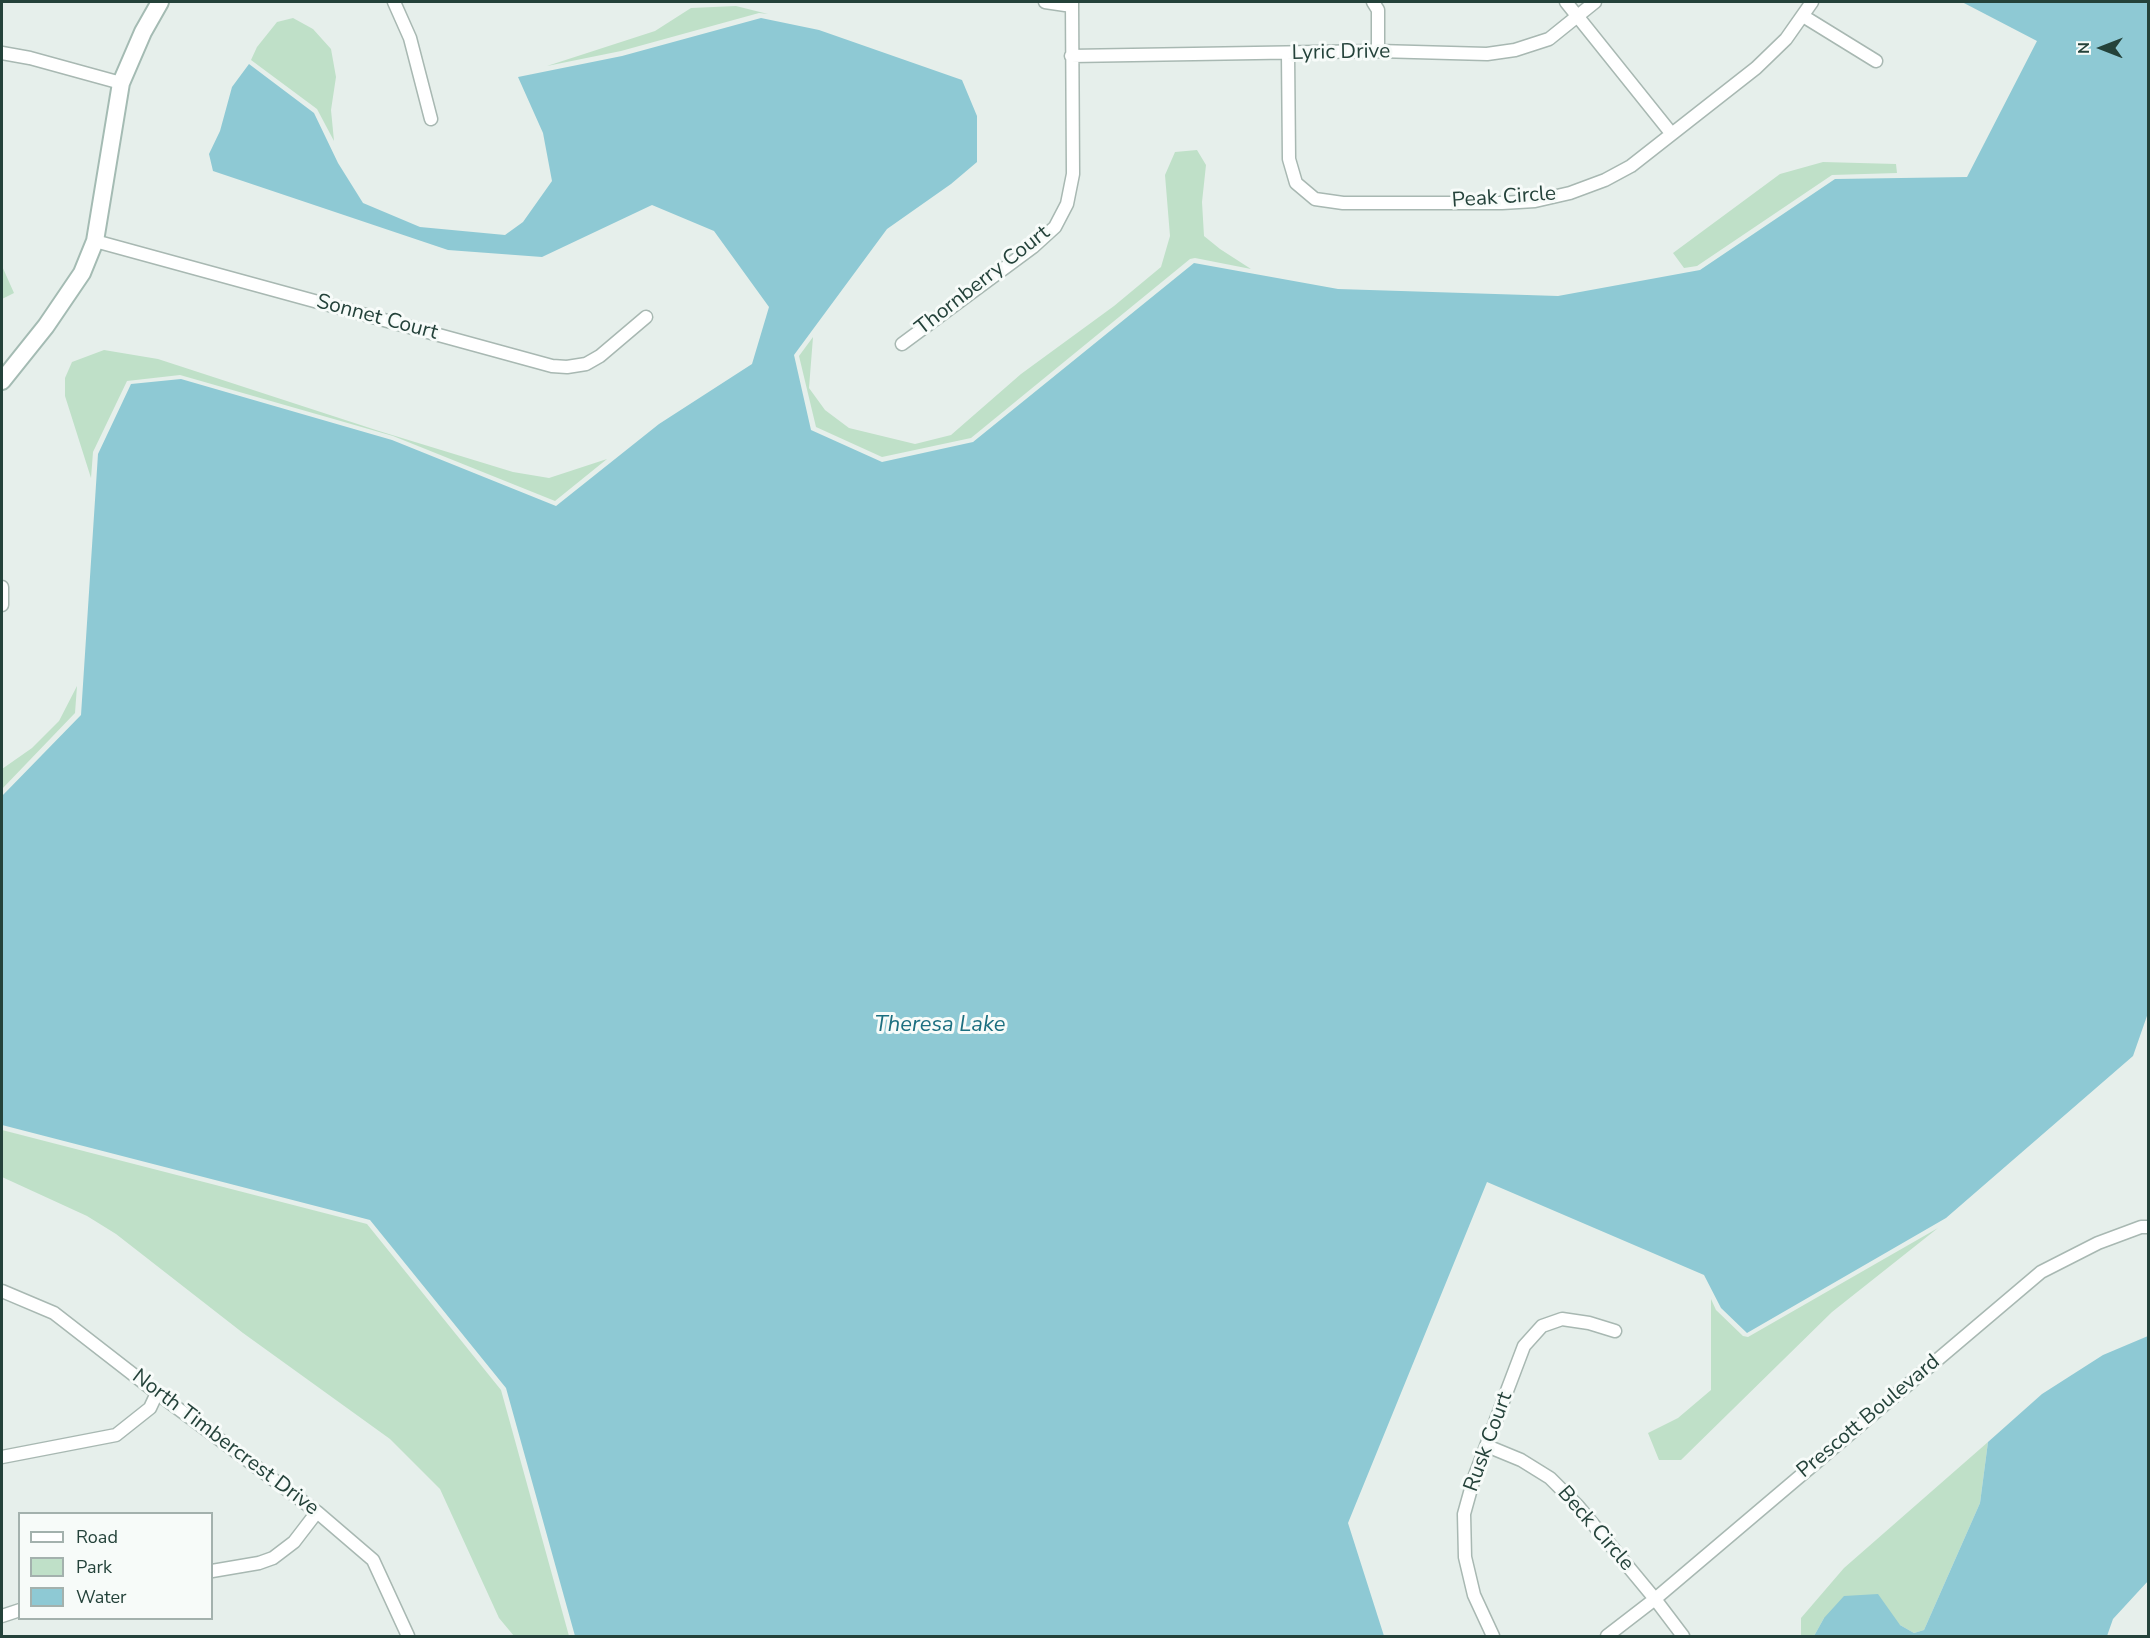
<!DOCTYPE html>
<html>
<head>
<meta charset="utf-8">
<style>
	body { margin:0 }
	#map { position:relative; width:2150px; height:1638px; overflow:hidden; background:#e6efeb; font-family:"Nunito Sans",sans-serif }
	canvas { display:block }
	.frame { position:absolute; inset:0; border:3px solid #24423a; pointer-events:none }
	.legend { position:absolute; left:18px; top:1512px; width:195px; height:108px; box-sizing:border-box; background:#f7fbf9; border:2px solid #a3b1ad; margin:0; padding:8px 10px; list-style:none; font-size:18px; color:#24423a }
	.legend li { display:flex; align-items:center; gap:12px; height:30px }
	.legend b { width:30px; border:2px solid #a3b1ad }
	.north { position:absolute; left:2072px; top:18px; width:60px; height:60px; -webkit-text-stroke:4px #f7fbf9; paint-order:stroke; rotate:270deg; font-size:16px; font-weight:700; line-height:24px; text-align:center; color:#24423a }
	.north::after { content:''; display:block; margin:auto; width:21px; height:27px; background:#24423a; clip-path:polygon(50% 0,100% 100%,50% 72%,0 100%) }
</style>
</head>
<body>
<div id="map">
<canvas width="2150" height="1638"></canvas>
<div class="frame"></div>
<ul class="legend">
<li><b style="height:8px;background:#fff"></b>Road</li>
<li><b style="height:16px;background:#bfe0c8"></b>Park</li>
<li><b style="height:16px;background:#8ec9d4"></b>Water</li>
</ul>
<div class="north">N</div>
</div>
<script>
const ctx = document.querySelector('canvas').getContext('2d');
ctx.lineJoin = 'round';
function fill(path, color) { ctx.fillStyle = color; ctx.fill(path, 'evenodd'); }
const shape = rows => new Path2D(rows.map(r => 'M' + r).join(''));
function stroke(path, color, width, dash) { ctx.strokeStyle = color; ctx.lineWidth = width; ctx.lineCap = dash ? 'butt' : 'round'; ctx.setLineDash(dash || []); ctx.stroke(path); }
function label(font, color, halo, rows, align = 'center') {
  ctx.font = font + ' "Nunito Sans",sans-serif'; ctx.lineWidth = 6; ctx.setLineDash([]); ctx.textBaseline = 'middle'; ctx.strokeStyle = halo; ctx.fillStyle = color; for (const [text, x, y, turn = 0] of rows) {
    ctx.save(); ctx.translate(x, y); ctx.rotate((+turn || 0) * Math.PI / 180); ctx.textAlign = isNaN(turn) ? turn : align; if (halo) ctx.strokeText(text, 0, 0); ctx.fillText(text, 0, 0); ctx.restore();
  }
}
fill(shape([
	[736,6,768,14,759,13,621,51,547,66,655,31,691,8],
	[293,18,313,29,331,49,336,77,331,110,334,141,317,109,251,60,257,47,277,22],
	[1197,150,1206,165,1202,202,1204,236,1220,249,1251,269,1195,258,1190,259,971,438,882,457,816,427,799,356,813,337,809,388,825,410,849,428,915,444,951,435,1021,374,1114,306,1161,267,1170,236,1165,175,1175,152],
	[1823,162,1896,164,1897,173,1832,175,1697,266,1684,268,1673,253,1780,174],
	[2,266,14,293,2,299],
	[104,350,158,359,379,431,513,472,549,478,607,459,555,501,393,436,180,375,127,381,93,452,91,478,65,396,65,378,72,362],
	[77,686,75,713,2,789,2,769,32,748,59,721],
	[2,1130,367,1224,501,1390,569,1636,514,1636,499,1618,440,1489,390,1439,243,1333,116,1234,87,1216,2,1177],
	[1938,1228,1832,1312,1681,1460,1659,1460,1648,1433,1678,1418,1711,1390,1711,1299,1716,1310,1743,1336,1748,1337],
	[1988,1442,1980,1503,1924,1630,1914,1633,1900,1625,1824,1618,1814,1636,1801,1636,1801,1618,1844,1568]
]), '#bfe0c8');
fill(shape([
	[1962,2,2148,2,2148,1013,2133,1056,1946,1218,1747,1333,1721,1308,1704,1275,1487,1182,1348,1523,1384,1636,575,1636,506,1388,370,1220,2,1125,2,796,81,715,98,454,131,384,181,379,392,440,556,506,659,424,752,364,769,307,714,231,652,205,542,257,448,250,213,171,209,154,220,131,232,87,249,64,314,113,338,163,363,203,420,227,505,235,523,222,552,181,543,133,518,77,622,56,761,18,819,30,962,80,977,116,977,162,951,184,887,229,794,355,811,430,882,462,973,442,1194,263,1338,289,1558,296,1700,270,1835,179,1967,177,2037,41],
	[2148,1336,2148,1581,2113,1619,2107,1636,1814,1636,1824,1618,1844,1596,1878,1594,1900,1625,1914,1633,1924,1630,1980,1503,1988,1442,2042,1394,2103,1355]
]), '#8ec9d4');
const street = shape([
	[394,2,410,38,431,119],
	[1045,2,1072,6],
	[1373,2,1378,10,1378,51],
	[1566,2,1671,133],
	[1803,16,1876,61],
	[2,53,30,58,121,83],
	[1288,54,1289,159,1296,183,1315,199,1343,203,1502,203,1535,201,1570,193,1605,180,1631,166,1756,68,1786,39,1812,2],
	[1071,56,1378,51,1487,54,1515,50,1549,39,1595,2],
	[95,241,552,366,567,367,586,364,600,356,646,317],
	[902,344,1033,247,1055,227,1067,204,1073,174,1072,2],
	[2,587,2,605],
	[2,1291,54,1313,157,1393,317,1512,373,1560,408,1636],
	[1487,1446,1521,1460,1550,1478,1578,1506,1655,1599,1683,1636],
	[2,1457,116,1435,150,1408,157,1393],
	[212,1571,259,1563,273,1558,294,1542,317,1512],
	[2,1616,20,1610],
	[1493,1636,1474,1595,1465,1557,1464,1514,1474,1478,1524,1346,1542,1326,1562,1319,1589,1323,1615,1331],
	[1607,1636,1655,1599,2041,1272,2098,1243,2141,1227,2148,1227]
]);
const secondary = shape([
	[2,381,46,326,82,273,95,241,121,83,143,32,160,2]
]);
stroke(street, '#a8b8b2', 15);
stroke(secondary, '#a4bbb3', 20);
stroke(street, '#fff', 12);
stroke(secondary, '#fff', 16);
label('21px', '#24423a', '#f7fbf9', [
	["Lyric Drive",1341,53,-1],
	["Peak Circle",1504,198,-4],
	["Thornberry Court",983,281,-38],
	["Sonnet Court",377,318,15],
	["Prescott Boulevard",1869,1417,-40],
	["Rusk Court",1489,1442,-70],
	["North Timbercrest Drive",225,1443,37],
	["Beck Circle",1595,1529,49]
]);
label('italic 22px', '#1c6f80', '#f7fbf9', [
	["Theresa Lake",940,1026]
]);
</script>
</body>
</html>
